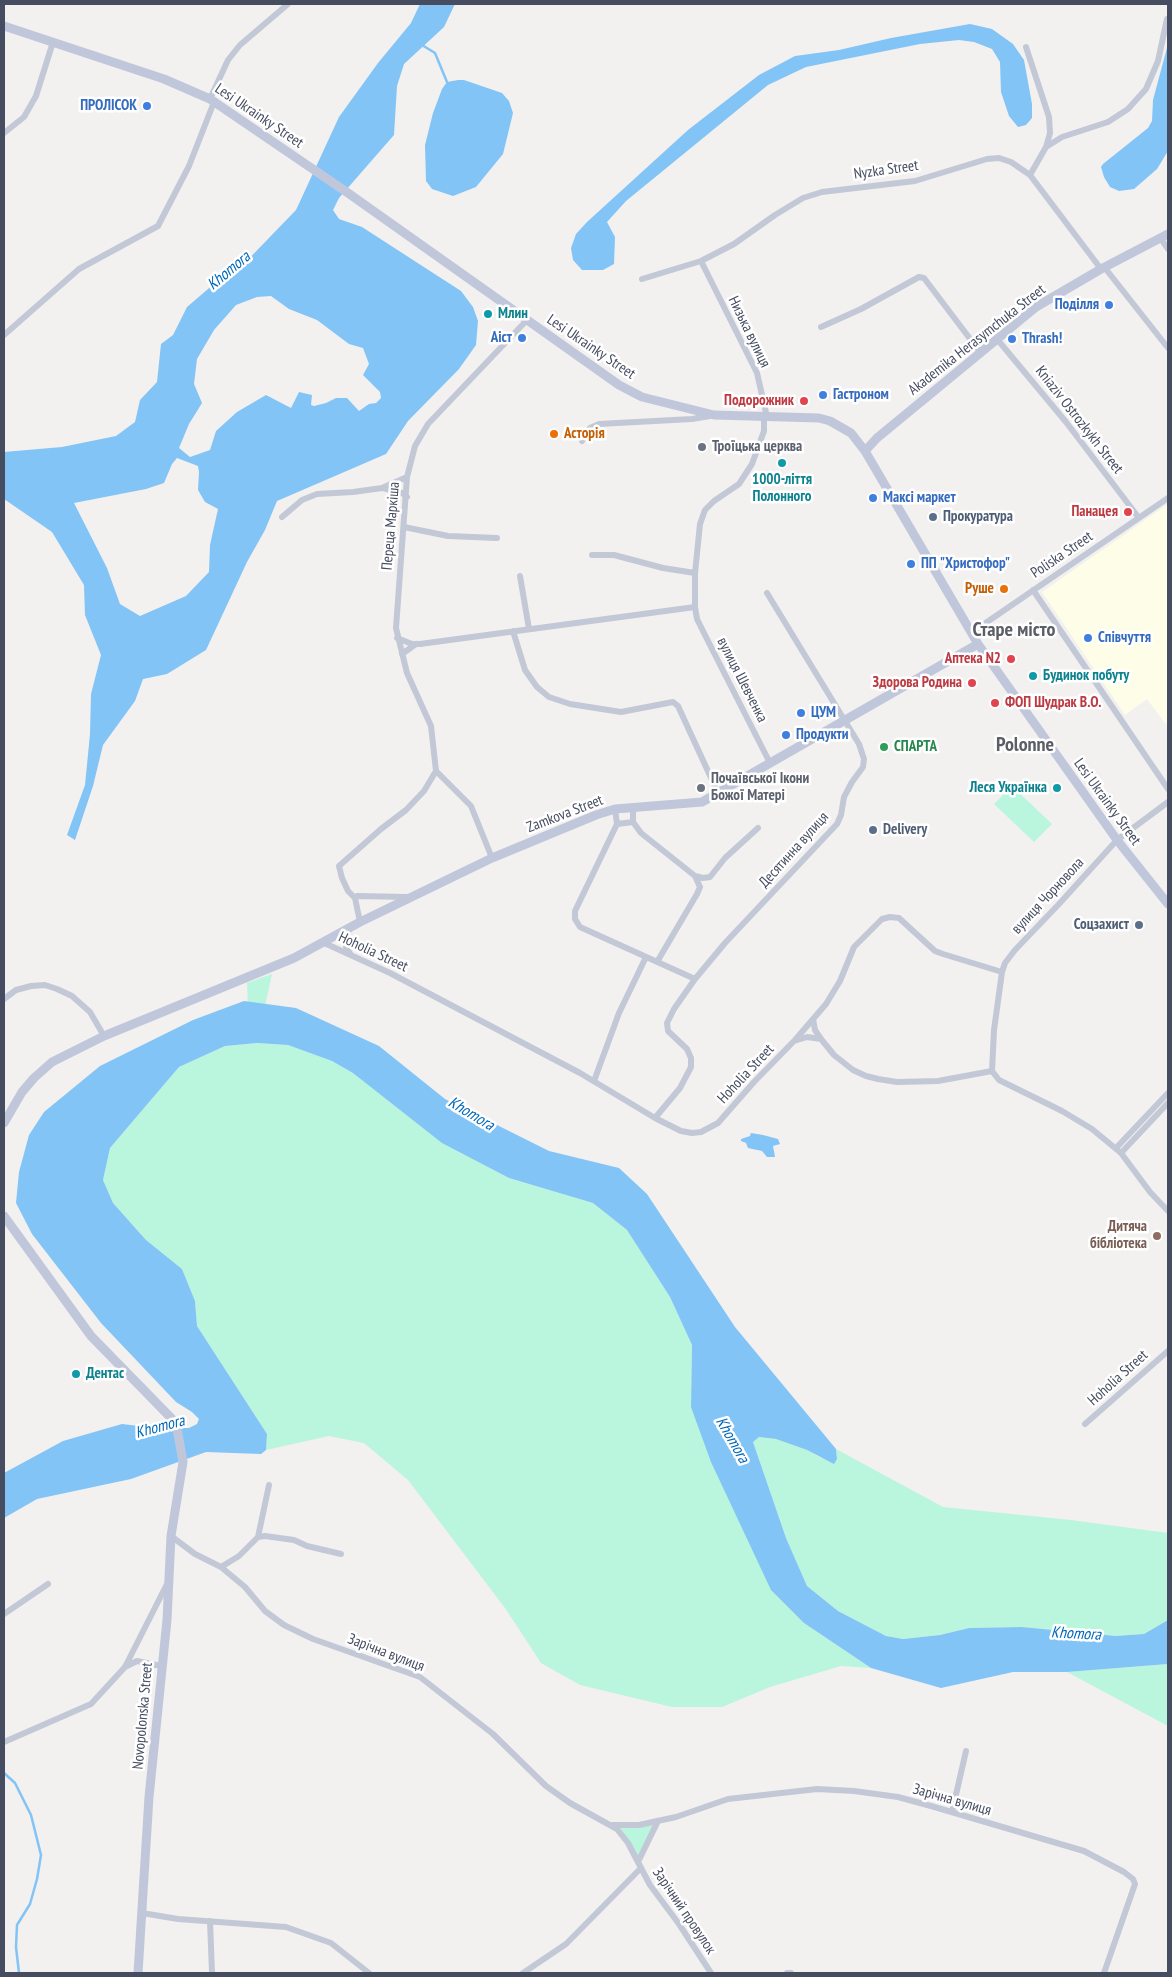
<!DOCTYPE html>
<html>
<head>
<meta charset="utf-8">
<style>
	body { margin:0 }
	#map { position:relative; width:1172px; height:1977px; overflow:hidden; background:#f3f0f0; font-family:"PT Sans Narrow",sans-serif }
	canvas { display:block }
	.frame { position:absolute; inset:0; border:5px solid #464d60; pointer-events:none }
</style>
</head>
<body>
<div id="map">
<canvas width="1172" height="1977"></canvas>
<div class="frame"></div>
</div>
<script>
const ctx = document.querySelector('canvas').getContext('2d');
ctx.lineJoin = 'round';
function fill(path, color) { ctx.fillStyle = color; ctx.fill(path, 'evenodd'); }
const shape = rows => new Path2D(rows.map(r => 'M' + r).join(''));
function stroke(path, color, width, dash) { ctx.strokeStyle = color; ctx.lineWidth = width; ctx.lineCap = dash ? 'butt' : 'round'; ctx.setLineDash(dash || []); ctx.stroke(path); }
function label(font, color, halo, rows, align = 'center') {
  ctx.font = font + ' "PT Sans Narrow",sans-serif'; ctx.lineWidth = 5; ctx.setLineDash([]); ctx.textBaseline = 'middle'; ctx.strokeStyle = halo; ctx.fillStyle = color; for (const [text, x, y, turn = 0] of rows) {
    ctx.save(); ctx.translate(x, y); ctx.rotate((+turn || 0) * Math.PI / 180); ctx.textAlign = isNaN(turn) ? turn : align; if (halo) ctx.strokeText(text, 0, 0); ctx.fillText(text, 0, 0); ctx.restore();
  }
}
fill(shape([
	[1168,504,1168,727,1147,699,1125,715,1042,592]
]), '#fefde8');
fill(shape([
	[1012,786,1052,824,1034,842,994,804],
	[272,974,264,1011,248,1008,247,983],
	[257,1043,288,1045,332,1061,354,1073,443,1143,509,1178,593,1203,627,1230,670,1297,692,1345,691,1407,804,1623,871,1668,841,1666,770,1687,722,1707,672,1707,580,1685,541,1663,505,1608,408,1480,364,1443,329,1436,266,1450,267,1434,197,1326,195,1301,182,1269,146,1240,113,1203,103,1180,110,1148,179,1067,225,1046],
	[759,1437,776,1439,807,1450,821,1458,837,1459,836,1449,943,1507,1071,1520,1168,1533,1168,1620,1144,1634,1116,1636,1022,1627,969,1628,940,1635,903,1639,886,1636,838,1611,807,1586,786,1538,753,1442],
	[1168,1664,1168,1726,1067,1672],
	[658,1821,638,1862,628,1843,610,1825]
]), '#baf5de');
fill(shape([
	[420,4,455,4,444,27,404,64,397,86,394,135,339,198,333,210,339,219,362,227,461,291,473,307,478,321,476,345,459,369,408,421,386,454,277,501,265,530,247,562,206,650,167,674,143,679,135,701,103,745,93,786,75,840,67,835,85,785,90,734,91,694,101,655,85,615,84,585,52,532,4,499,4,452,62,447,116,436,135,422,140,400,157,382,161,344,173,335,187,307,215,283,237,271,296,210,339,117,378,63,411,23],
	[271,296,289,309,317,320,349,344,363,348,369,364,363,375,380,392,381,398,376,403,369,404,359,411,347,398,336,398,326,403,314,406,311,405,312,395,299,392,291,408,266,395,237,412,216,431,210,450,190,457,179,448,189,424,202,403,194,384,197,359,214,330,236,305,257,297],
	[177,458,198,466,199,472,198,490,205,502,218,509,210,545,209,572,186,596,140,616,120,604,107,568,74,503,146,489,164,483,172,464],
	[970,24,992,29,1013,44,1024,60,1032,104,1032,118,1026,125,1018,127,1009,116,1001,92,1000,62,992,49,974,42,959,40,920,44,806,67,768,85,626,201,607,222,615,237,614,264,603,270,582,270,573,260,571,248,576,234,587,222,688,130,759,75,795,56,839,50,891,38],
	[1168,44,1168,151,1157,169,1134,189,1119,191,1110,187,1104,177,1101,167,1103,164,1148,128,1152,121,1153,100],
	[458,80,464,80,502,93,509,101,513,113,503,154,476,187,453,196,432,189,426,181,425,145,433,113,442,89,447,82],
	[244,1001,296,1008,379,1046,445,1099,549,1151,619,1168,647,1194,735,1327,836,1449,837,1459,834,1464,807,1450,776,1439,759,1437,753,1442,786,1538,807,1586,838,1611,886,1636,903,1639,940,1635,969,1628,1022,1627,1116,1636,1144,1634,1168,1620,1168,1664,1067,1672,1013,1672,941,1688,871,1668,804,1623,771,1590,711,1462,691,1407,692,1345,670,1297,627,1230,593,1203,509,1178,442,1143,353,1073,332,1061,288,1045,257,1043,225,1046,179,1067,110,1148,103,1180,113,1203,146,1240,182,1269,195,1301,197,1326,267,1434,266,1450,261,1454,206,1452,131,1479,37,1499,4,1518,4,1473,63,1441,122,1424,156,1428,189,1428,197,1424,199,1419,192,1412,176,1402,101,1323,32,1234,16,1203,19,1172,29,1135,44,1112,100,1066,193,1020],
	[751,1133,763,1135,778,1139,780,1144,773,1146,775,1157,767,1157,762,1151,748,1148,746,1143,741,1141,741,1139,750,1136]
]), '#82c4f6');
stroke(shape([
	[422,45,435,53,447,82],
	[4,1773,15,1783,31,1815,41,1855,37,1879,30,1904,17,1925,16,1947,19,1973]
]), '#82c4f6', 2.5);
stroke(shape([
	[1026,47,1049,117,1050,133,1046,147,1030,175],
	[210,99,228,60,240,45,288,4],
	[4,133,24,117,36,96,53,42],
	[1046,147,1062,137,1108,122,1128,109,1146,89,1158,61,1167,19],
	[1161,239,1168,249],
	[701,261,757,373,767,417],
	[1105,268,1168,348],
	[642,279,701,261,734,244,775,215,803,198,822,192,915,181,987,159,999,158,1011,162,1030,175,1101,269],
	[821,327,861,309,919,277,924,278,980,352],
	[4,335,79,269,158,226,189,166,214,102],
	[997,339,1066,422,1139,518],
	[764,417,764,431,752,464,739,484,714,501,705,510,700,524,695,573,695,607,697,619,708,641,770,763],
	[582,441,590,428,599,424,692,419,710,416],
	[383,488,402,493,407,497],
	[282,517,302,500,317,494,353,492,382,488,407,477],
	[404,527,448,536,497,538],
	[592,555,614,555,663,568,695,573],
	[520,576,529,629],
	[1033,590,1168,789],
	[513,631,525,670,537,687,549,697,570,704,621,712,673,702,678,706,718,793],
	[971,633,1168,498],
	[397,638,412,644,420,644,695,607],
	[402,654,416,644],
	[633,808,633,822,641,833,695,876,703,878,710,877,725,858,758,828],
	[615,809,617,824,575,911,575,919,580,927,695,979],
	[617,824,633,822],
	[492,858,471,806,436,771,431,726,407,673,396,628,407,477,415,446,428,424,527,320],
	[355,898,348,891,342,878,339,866,381,829,406,810,424,791,436,771],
	[360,922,355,898,357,896,408,897],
	[349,928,346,947,351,955],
	[322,942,390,973,580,1073,655,1118,681,1131,692,1133,701,1132,718,1123,754,1082,794,1041,807,1037,821,1039,834,1055,853,1070,866,1076,878,1079,897,1082,938,1081,992,1071],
	[657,962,697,894,700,887,695,876],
	[4,999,16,990,31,986,45,985,57,989,72,996,90,1012,104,1036],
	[813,1019,815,1030,821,1039],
	[795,1040,826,1004,840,981,854,947,882,919,890,917,899,918,935,951,943,954,1002,972],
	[992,1071,994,1030,1002,972,1005,963,1015,950,1059,904,1117,840,1168,802],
	[992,1071,999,1080,1062,1111,1092,1129,1121,1153,1150,1192,1168,1211],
	[594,1081,619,1013,646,957],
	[655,1118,680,1088,691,1067,691,1058,687,1049,668,1031,667,1023,674,1009,695,979,725,943,837,824,841,815,844,797,852,782,863,767,864,759,859,744,767,593],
	[1116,1148,1168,1093],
	[1121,1153,1168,1103],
	[1085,1424,1168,1351],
	[171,1536,195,1554,221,1567,245,1587,265,1611,284,1625,313,1639,420,1677,493,1734,546,1786,570,1803,617,1829,628,1843,650,1885,679,1924,711,1973],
	[258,1537,269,1485],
	[221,1567,239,1556,258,1537,265,1536,294,1540,307,1546,341,1554],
	[4,1614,48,1584],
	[125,1667,137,1661,161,1666],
	[4,1742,91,1704,125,1667,167,1584],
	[952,1812,966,1751],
	[612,1825,639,1825,676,1817,728,1799,817,1789,854,1791,898,1797,931,1806,1084,1851,1124,1872,1133,1879,1135,1884,1104,1973],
	[638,1862,658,1821],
	[142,1913,178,1919,286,1927,331,1943,369,1973],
	[210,1921,212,1973],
	[523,1973,566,1944,641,1868],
	[787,1973,791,1973]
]), '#c2c8d6', 6);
stroke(shape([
	[4,26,164,79,210,99,348,193,619,385,642,397,714,415,819,418,830,421,851,433,865,451,978,644,1117,840,1168,904],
	[865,451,877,438,1036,307,1101,269,1168,234],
	[4,1123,22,1092,34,1078,52,1062,104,1036,294,958,360,922,492,858,596,815,615,809,702,802,978,644],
	[4,1216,91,1336,176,1423,183,1462,171,1536,167,1620,149,1797,138,1973]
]), '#c1c7db', 9);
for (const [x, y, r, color] of [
	[147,106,5,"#3f7fe0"],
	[1109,305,5,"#3f7fe0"],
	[488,314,5,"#0f9aa8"],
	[522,338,5,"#3f7fe0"],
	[1012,339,5,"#3f7fe0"],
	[823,395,5,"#3f7fe0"],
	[804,401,5,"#e0444e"],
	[554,434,5,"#e8710a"],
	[702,447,5,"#6b7280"],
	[782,463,5,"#0f9aa8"],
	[873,498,5,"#3f7fe0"],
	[1128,512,5,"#e0444e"],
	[933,517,5,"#5c6f8a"],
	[911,564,5,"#3f7fe0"],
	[1004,589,5,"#e8710a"],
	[1088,638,5,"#3f7fe0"],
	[1011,659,5,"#e0444e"],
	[1033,676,5,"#0f9aa8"],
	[972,683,5,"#e0444e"],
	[995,703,5,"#e0444e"],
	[801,713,5,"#3f7fe0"],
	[786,735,5,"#3f7fe0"],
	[884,747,5,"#2e9e5b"],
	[701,788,5,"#6b7280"],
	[1057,788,5,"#0f9aa8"],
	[873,830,5,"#5c6f8a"],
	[1139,925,5,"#5c6f8a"],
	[1157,1236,5,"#8d6e63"],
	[76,1374,5,"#0f9aa8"]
]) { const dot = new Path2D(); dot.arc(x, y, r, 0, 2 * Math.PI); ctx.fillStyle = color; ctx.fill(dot); stroke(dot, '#fff', 2); }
label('bold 15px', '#366cbe', '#fff', [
	["ПРОЛІСОК",137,106,"right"],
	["Поділля",1099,305,"right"],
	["Аіст",512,338,"right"],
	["Thrash!",1022,339],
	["Гастроном",833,395],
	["Максі маркет",883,498],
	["ПП \"Христофор\"",921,564],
	["Співчуття",1098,638],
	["ЦУМ",811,713],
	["Продукти",796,735]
], 'left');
label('15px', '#464d60', '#fff', [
	["Lesi Ukrainky Street",259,116,34],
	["Nyzka Street",886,170,-8],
	["Низька вулиця",749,332,64],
	["Akademika Herasymchuka Street",977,340,-38],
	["Lesi Ukrainky Street",591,347,34],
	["Kniaziv Ostrozkykh Street",1079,420,52],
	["Переца Маркіша",391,526,-85],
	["Poliska Street",1062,555,-34],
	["вулиця Шевченка",742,680,63],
	["Lesi Ukrainky Street",1107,802,54],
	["Zamkova Street",565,814,-21],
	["Десятинна вулиця",794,850,-48],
	["вулиця Чорновола",1048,896,-47],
	["Hoholia Street",373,952,25],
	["Hoholia Street",746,1074,-47],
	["Hoholia Street",1118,1378,-42],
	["Зарічна вулиця",386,1653,21],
	["Novopolonska Street",143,1716,-85],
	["Зарічна вулиця",952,1800,16],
	["Зарічний провулок",684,1911,56]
]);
label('bold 15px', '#0d838f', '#fff', [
	["Млин",498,314],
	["1000-ліття",782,480,"center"],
	["Полонного",782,497,"center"],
	["Будинок побуту",1043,676],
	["Леся Українка",1047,788,"right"],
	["Дентас",86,1374]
], 'left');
label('bold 15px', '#be3a42', '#fff', [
	["Подорожник",794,401],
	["Панацея",1118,512],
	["Аптека N2",1001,659],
	["Здорова Родина",962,683],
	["ФОП Шудрак В.О.",1005,703,"left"]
], 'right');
label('bold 15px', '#c56008', '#fff', [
	["Асторія",564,434],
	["Руше",994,589,"right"]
], 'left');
label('bold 15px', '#5b616d', '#fff', [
	["Троїцька церква",712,447],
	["Почаївської Ікони",711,779],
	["Божої Матері",711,796]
], 'left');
label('bold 15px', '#4e5e75', '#fff', [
	["Прокуратура",943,517],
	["Delivery",883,830],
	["Соцзахист",1129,925,"right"]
], 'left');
label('bold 15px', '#27864d', '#fff', [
	["СПАРТА",894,747]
], 'left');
label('bold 15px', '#785e54', '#fff', [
	["Дитяча",1147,1227],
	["бібліотека",1147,1244]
], 'right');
label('italic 16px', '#0068b9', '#fff', [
	["Khomora",229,271,-40],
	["Khomora",471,1114,31],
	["Khomora",160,1427,-15],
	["Khomora",732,1440,60],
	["Khomora",1076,1634,3]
]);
label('bold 20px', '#5c5e66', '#fff', [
	["Старе місто",1014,630],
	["Polonne",1025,745]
]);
</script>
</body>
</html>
